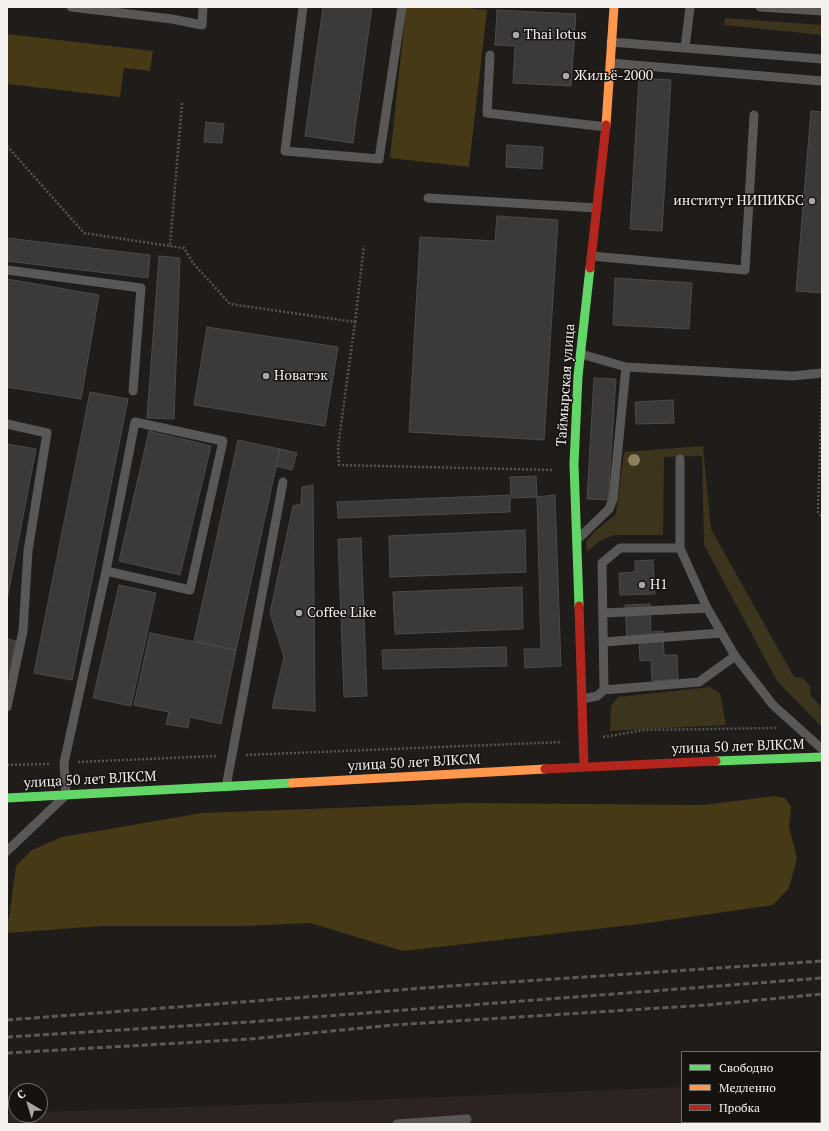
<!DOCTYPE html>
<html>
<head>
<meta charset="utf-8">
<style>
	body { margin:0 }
	#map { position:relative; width:829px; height:1131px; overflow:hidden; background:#1f1c1a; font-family:"PT Serif",serif }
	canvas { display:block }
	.frame { position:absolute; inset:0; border:8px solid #f4f1ef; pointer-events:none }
	.legend { position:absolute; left:681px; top:1051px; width:140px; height:72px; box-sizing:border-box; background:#161210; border:1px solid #6f6b69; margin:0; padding:5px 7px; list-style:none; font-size:12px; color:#f4f1ef }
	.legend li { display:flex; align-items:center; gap:8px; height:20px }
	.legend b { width:20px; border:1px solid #6f6b69 }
	.north { position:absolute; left:8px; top:1083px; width:40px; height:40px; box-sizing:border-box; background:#161210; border:1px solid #6f6b69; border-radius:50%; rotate:322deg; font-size:11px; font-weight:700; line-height:16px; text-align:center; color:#f4f1ef }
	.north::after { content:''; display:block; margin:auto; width:14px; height:18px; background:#a9a6a4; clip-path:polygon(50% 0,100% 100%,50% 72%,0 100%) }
</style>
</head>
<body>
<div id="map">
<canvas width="829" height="1131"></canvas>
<div class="frame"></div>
<ul class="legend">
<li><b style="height:5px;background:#63d668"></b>Свободно</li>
<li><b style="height:5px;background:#ff974d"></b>Медленно</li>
<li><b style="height:5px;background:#b3261e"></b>Пробка</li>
</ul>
<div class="north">С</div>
</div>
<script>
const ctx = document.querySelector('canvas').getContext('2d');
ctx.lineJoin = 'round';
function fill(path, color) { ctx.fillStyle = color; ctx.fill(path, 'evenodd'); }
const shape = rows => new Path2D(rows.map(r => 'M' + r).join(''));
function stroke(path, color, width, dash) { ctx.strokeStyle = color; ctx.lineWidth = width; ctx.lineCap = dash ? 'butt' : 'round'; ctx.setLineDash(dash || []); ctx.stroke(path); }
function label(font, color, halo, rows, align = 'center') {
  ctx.font = font + ' "PT Serif",serif'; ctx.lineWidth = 3; ctx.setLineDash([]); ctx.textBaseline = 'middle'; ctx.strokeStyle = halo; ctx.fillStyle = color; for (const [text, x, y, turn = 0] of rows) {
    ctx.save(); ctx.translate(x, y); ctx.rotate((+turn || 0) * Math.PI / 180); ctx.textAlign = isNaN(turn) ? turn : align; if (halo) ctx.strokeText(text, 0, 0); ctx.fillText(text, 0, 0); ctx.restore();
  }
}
fill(shape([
	[820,1081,822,1081,822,1124,7,1124,7,1113,16,1113,16,1115,40,1115,40,1112,299,1103,682,1087,682,1122,820,1122]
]), '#2d2320');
fill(shape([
	[725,18,822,25,822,35,724,25],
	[703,446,711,529,794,677,803,678,810,686,811,696,822,707,822,725,820,725,777,681,704,545,702,456,664,457,663,535,615,535,601,540,587,552,586,542,594,532,616,514,624,452],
	[710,687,720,693,726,725,610,731,611,706,618,697]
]), '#3c341c');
fill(shape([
	[406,7,461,7,487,10,469,167,390,158],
	[7,34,153,51,150,71,124,68,120,97,7,84],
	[775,796,785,798,791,807,789,827,797,858,789,888,773,905,640,924,403,951,310,923,245,926,101,926,7,933,7,919,9,918,16,866,32,850,62,837,202,813,465,803,703,805]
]), '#453916');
const building = shape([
	[323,7,372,7,353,143,305,136,323,7],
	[497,10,576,14,571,86,513,83,515,46,495,45,497,10],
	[639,78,671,80,662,231,630,229,639,78],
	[811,111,822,112,822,293,796,291,811,111],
	[206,122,224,124,222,143,204,142,206,122],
	[507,145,543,147,542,169,506,167,507,145],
	[497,216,558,220,544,440,409,432,420,237,495,241,497,216],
	[7,238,150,255,148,278,7,261,7,238],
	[159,256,180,258,174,419,147,418,159,256],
	[615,278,692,283,689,329,613,325,615,278],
	[7,279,99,295,81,399,7,387,7,279],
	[207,327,338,347,325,426,194,405,207,327],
	[594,378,616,379,608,500,587,499,594,378],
	[90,392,128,399,72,680,34,673,90,392],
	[673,400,674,423,636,424,635,402,673,400],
	[149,431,211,446,180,575,119,561,149,431],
	[238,440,280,449,236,650,194,641,238,440],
	[7,444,36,449,7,600,7,444],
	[280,449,297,453,292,470,276,466,280,449],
	[536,476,537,497,510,498,510,512,338,518,337,502,511,495,510,477,536,476],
	[313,485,315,711,272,708,284,657,270,613,293,506,301,504,302,487,313,485],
	[555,495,561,666,525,668,524,649,541,649,537,497,555,495],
	[525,530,526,572,390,577,389,536,525,530],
	[361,538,367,696,344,697,338,539,361,538],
	[653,560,655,594,620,595,619,573,635,572,635,561,653,560],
	[119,585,156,593,131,706,93,698,119,585],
	[522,587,523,629,395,634,393,592,522,587],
	[650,604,651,632,663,631,664,655,677,655,678,679,652,681,651,660,640,661,639,640,627,640,625,605,650,604],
	[150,633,236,650,221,724,190,717,188,728,166,724,169,712,134,705,150,633],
	[7,639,16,641,9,676,7,676,7,639],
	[506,647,507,666,383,669,382,650,506,647]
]);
fill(building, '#3c3a39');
stroke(building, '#4c4a49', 1);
stroke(shape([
	[182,103,170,246,184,248,193,263,230,304,355,322,338,447,339,465,553,470],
	[7,146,84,233,170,246],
	[355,322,364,246],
	[822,387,818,512,822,517],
	[603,737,644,730,776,728],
	[246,755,562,742],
	[78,762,217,756],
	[7,765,49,764]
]), '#565453', 2.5, [2, 2]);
stroke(shape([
	[71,7,172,19,202,25,203,7],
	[303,7,285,151,379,159,402,7],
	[760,7,822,11],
	[611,42,822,59],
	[685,48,690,7],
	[490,55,487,113,606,127],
	[610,63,822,81],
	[428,198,597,208],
	[591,256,745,270,754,115],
	[7,270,141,288,133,391],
	[581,354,626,367,793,376,822,373],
	[7,424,47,433,28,551,23,631,7,707],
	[680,459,680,548],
	[579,538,609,509,613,499,626,367],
	[604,613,707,608],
	[604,642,721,633],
	[604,690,602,563,620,548,680,548,707,608,735,656,773,705,822,749],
	[582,699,597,696,604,690,699,682,735,656],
	[226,787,283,482],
	[7,851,66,795,64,763,106,571,135,422,223,441,190,590,106,571],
	[397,1124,467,1119]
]), '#5a5857', 9);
stroke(shape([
	[579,606,574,464,578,376,590,268],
	[716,761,822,757],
	[7,798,292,783]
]), '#63d668', 9);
stroke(shape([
	[606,125,614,7],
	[292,783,545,769]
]), '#ff974d', 9);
stroke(shape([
	[590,268,606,125],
	[579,606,584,767],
	[545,769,716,761]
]), '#b3261e', 9);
stroke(shape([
	[7,1020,450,986,822,961],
	[7,1037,249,1022,822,978],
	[7,1053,250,1039,393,1025,707,1005,822,994]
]), '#5b5a59', 3, [6, 3]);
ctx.fillStyle = '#8c7e58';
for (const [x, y] of [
	[634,460]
]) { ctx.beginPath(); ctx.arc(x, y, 6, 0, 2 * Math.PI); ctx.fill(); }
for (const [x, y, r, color] of [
	[516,35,4,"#a9a6a4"],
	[566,76,4,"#a9a6a4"],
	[812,201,4,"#a9a6a4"],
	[266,376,4,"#a9a6a4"],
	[642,585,4,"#a9a6a4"],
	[299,613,4,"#a9a6a4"]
]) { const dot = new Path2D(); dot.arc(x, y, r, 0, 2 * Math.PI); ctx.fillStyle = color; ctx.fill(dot); stroke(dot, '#161210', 1.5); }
label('14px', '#f4f1ef', '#161210', [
	["Thai lotus",524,35],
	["Жильё-2000",574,76],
	["институт НИПИКБС",804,201,"right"],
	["Новатэк",274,376],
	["Н1",650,585],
	["Coffee Like",307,613]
], 'left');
label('14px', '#f4f1ef', '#161210', [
	["Таймырская улица",566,385,-86],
	["улица 50 лет ВЛКСМ",738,747,-2],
	["улица 50 лет ВЛКСМ",414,763,-3],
	["улица 50 лет ВЛКСМ",90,780,-3]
]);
</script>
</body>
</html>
